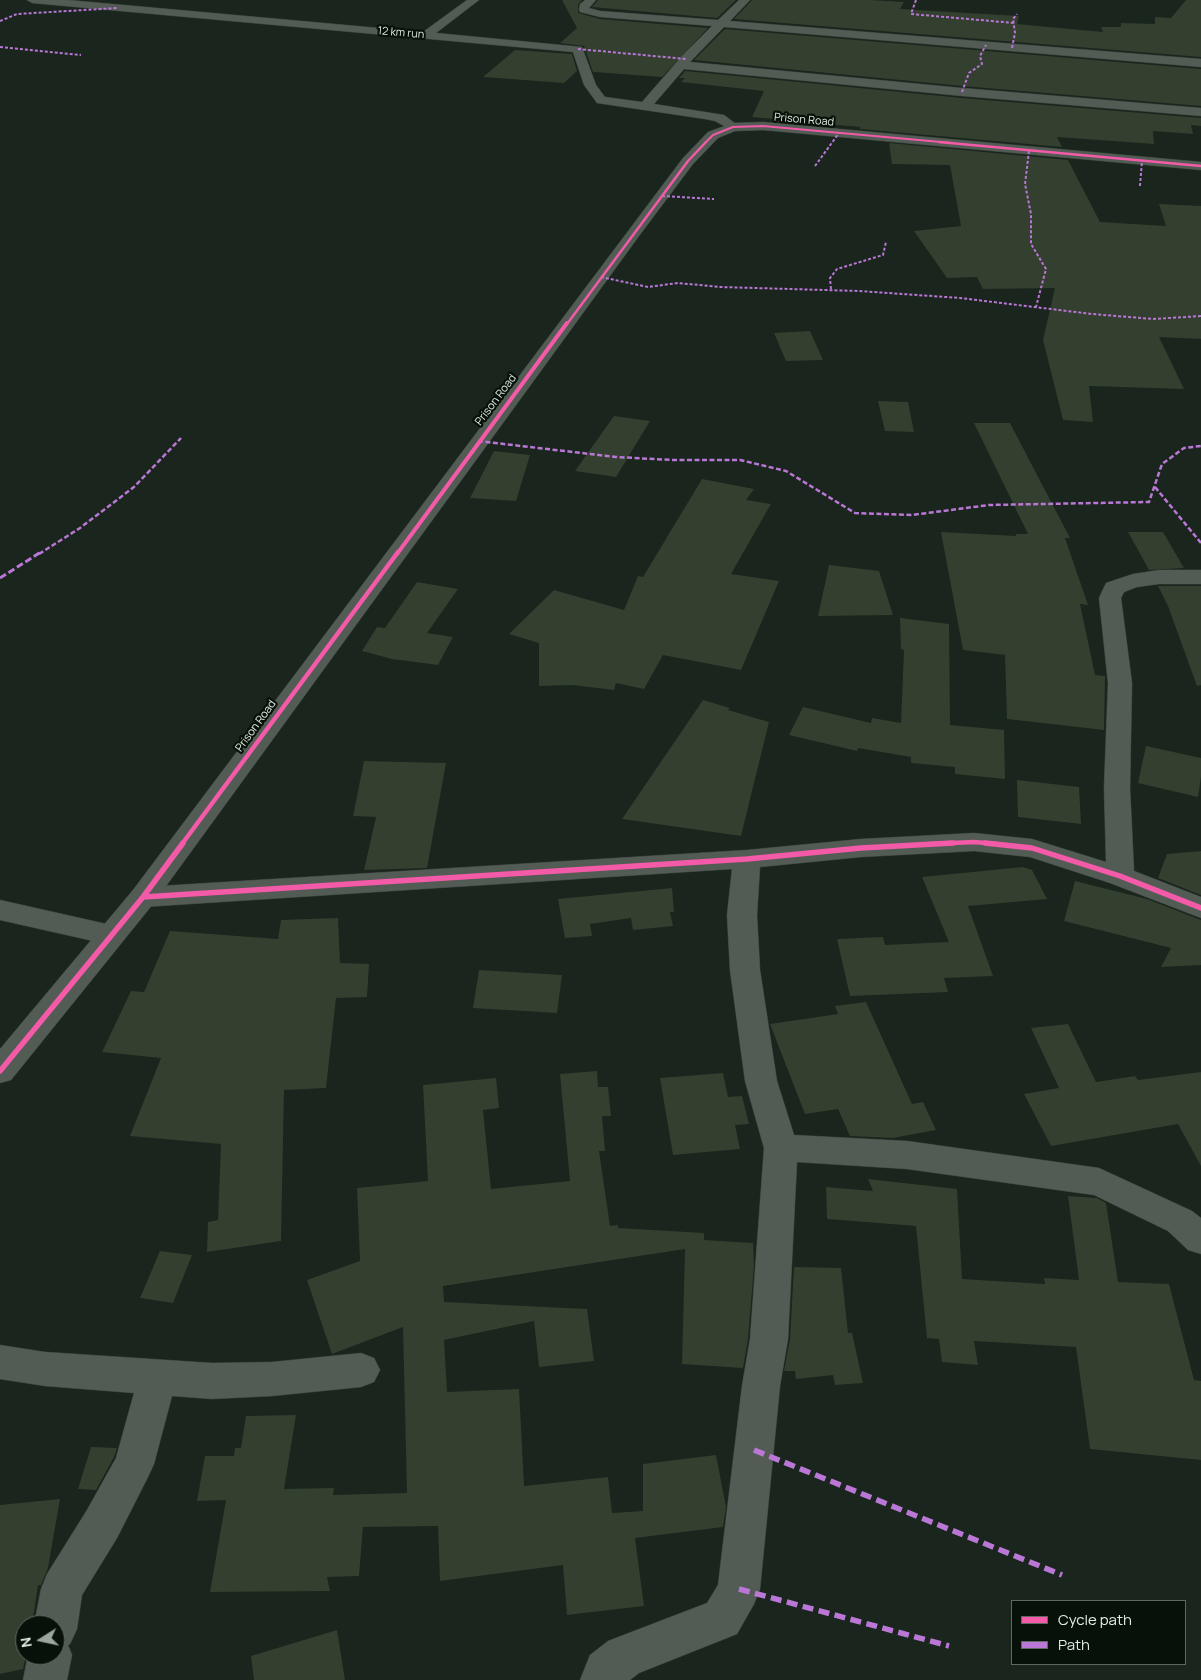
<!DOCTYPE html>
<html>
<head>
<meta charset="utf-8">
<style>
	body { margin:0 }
	#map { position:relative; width:1201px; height:1680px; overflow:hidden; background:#19251d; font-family:Manrope,sans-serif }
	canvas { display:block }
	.legend { position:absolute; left:1011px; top:1600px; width:175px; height:65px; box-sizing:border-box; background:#071009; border:1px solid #5d6860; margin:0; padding:6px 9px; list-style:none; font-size:15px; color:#dfede2 }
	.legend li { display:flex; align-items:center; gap:10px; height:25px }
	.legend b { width:25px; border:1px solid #5d6860 }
	.north { position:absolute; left:15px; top:1615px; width:50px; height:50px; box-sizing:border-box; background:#071009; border:1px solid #5d6860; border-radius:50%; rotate:260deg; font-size:14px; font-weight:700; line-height:20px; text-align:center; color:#dfede2 }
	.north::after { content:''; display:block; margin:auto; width:18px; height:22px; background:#9aa79d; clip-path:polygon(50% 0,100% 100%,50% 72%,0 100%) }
</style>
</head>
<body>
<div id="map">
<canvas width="1201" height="1680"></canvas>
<ul class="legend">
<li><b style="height:6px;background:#f35aa7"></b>Cycle path</li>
<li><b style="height:6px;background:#ba77d6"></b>Path</li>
</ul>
<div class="north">N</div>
</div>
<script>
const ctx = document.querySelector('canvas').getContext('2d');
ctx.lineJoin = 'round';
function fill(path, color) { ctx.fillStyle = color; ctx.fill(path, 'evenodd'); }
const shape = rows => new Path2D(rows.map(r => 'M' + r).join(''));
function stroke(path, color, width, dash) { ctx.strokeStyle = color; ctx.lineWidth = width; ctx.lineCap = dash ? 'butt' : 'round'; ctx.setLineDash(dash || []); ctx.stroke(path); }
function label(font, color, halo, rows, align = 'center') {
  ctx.font = font + ' Manrope,sans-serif'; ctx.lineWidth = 4.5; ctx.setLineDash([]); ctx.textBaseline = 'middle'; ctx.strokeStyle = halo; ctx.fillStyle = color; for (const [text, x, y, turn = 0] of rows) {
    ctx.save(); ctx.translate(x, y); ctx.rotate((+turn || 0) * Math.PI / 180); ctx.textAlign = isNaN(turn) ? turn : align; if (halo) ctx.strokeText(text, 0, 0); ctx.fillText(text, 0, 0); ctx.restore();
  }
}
fill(shape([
	[562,0,582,0,578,4,578,13,600,19,708,28,662,77,593,72,584,46,560,43,577,28],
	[598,0,736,0,717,18,592,7],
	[752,0,870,0,904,2,900,9,1019,16,1017,24,1103,32,1101,27,1121,27,1121,23,1155,24,1155,17,1171,18,1186,0,1201,0,1201,57,734,19],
	[725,29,1201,69,1201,106,962,86,694,60],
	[515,50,572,54,577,71,564,83,483,77],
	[685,71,962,98,1201,118,1201,126,1191,125,1193,134,1153,131,1154,144,1057,137,1062,147,860,129,860,127,752,117,764,91,681,82,685,78,679,78],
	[889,143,1068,160,1100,222,1166,226,1159,204,1201,206,1201,339,1159,337,1184,389,1089,386,1093,422,1063,420,1043,340,1055,288,983,289,977,277,947,278,914,231,961,226,950,165,892,164],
	[810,331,823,360,786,361,774,333],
	[878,401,908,402,914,432,885,431],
	[614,416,650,421,616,477,575,471],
	[974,423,1010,423,1070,538,1065,538,1088,605,1080,604,1095,675,1105,676,1104,730,1007,719,1005,655,963,650,941,532,1016,536,1016,534,1028,534],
	[494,451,530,455,516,501,470,498],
	[702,479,754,489,746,500,771,504,731,574,779,581,741,670,663,655,644,689,616,683,614,690,572,685,539,686,539,643,509,634,554,590,624,610,638,576,643,577],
	[1128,532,1163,532,1184,568,1149,570],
	[829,565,879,571,893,615,818,616],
	[417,582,458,589,427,633,453,637,438,665,392,659,362,651,377,627,385,628],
	[1158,586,1201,586,1201,685,1197,686,1168,606],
	[900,618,949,624,950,725,1004,730,1005,779,955,774,955,767,911,763,911,757,858,748,857,751,789,735,803,707,871,723,872,718,901,723,904,650,901,649],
	[703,700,730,708,728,710,769,722,741,836,622,819],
	[1146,746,1201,758,1201,777,1198,797,1138,783],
	[364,761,446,763,427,868,364,870,376,817,353,816],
	[1017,780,1079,787,1081,824,1018,817],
	[1201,851,1201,895,1158,878,1167,854],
	[1023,867,1032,870,1047,899,968,906,993,976,944,978,948,992,850,996,837,939,883,937,885,945,949,942,922,877],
	[1075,881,1147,899,1201,920,1201,965,1161,967,1171,948,1064,921],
	[672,888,674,912,670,912,673,926,633,930,631,918,590,924,592,936,565,938,558,899],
	[338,918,340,963,369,964,367,997,336,998,326,1088,284,1090,281,1241,207,1252,208,1222,218,1220,221,1144,130,1136,161,1058,102,1052,131,991,144,992,170,931,278,939,281,920],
	[479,970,562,975,557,1013,473,1008],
	[866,1002,912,1104,923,1102,936,1130,893,1138,850,1136,838,1109,805,1114,770,1024,838,1014,835,1006],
	[1068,1024,1096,1082,1135,1076,1138,1080,1201,1072,1201,1166,1178,1124,1051,1146,1024,1094,1059,1088,1031,1028],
	[597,1071,598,1087,608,1087,611,1116,602,1116,605,1151,599,1151,610,1226,618,1225,618,1228,704,1233,704,1240,753,1243,754,1266,748,1339,743,1368,682,1364,685,1249,443,1286,444,1302,587,1309,594,1361,539,1367,534,1321,444,1340,447,1392,519,1389,524,1486,608,1477,612,1513,643,1511,643,1464,716,1455,726,1507,723,1527,635,1538,644,1606,567,1615,563,1565,440,1581,438,1526,363,1527,359,1576,327,1577,330,1591,210,1592,226,1500,197,1501,205,1456,234,1456,235,1448,241,1448,246,1416,296,1415,284,1489,334,1488,333,1495,407,1493,403,1327,332,1354,307,1280,360,1261,357,1188,428,1181,423,1085,496,1078,499,1108,483,1110,491,1189,570,1181,560,1074],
	[723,1073,728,1097,742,1096,749,1124,735,1125,740,1149,673,1155,660,1078],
	[868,1179,957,1189,962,1279,1045,1284,1044,1278,1079,1280,1068,1196,1097,1198,1106,1203,1118,1282,1169,1284,1194,1380,1201,1381,1201,1460,1090,1449,1076,1347,974,1341,978,1365,942,1362,939,1339,927,1338,916,1226,827,1219,826,1187,873,1191],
	[160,1251,192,1255,173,1303,140,1298],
	[794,1267,841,1268,848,1333,852,1333,863,1383,835,1385,833,1375,796,1379,795,1371,784,1371,790,1339],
	[91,1447,117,1448,114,1457,96,1490,78,1489],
	[60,1499,48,1568,41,1585,38,1585,32,1625,25,1625,26,1655,23,1669,0,1674,0,1505],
	[337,1630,345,1680,254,1680,251,1656]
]), '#333f2f');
const minor = shape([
	[27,0,68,0,423,32,467,0,479,0,436,33,582,47,596,85,605,97,642,102,682,56,712,26,600,17,580,12,579,10,580,4,585,0,596,0,589,8,600,11,718,20,739,0,750,0,730,21,1201,59,1201,67,724,27,690,62,962,88,1201,108,1201,116,962,96,684,69,654,104,724,115,740,127,733,131,715,121,705,119,597,103,584,85,573,52,32,3,27,0],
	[1159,570,1201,570,1201,584,1159,584,1137,587,1124,592,1121,598,1132,683,1130,788,1134,871,1201,897,1201,918,1110,883,1030,857,974,851,861,857,760,867,757,915,760,970,777,1081,794,1135,907,1141,1099,1168,1192,1211,1201,1218,1201,1254,1188,1250,1168,1231,1094,1195,907,1169,797,1162,788,1339,780,1386,760,1589,754,1604,737,1634,639,1673,630,1680,580,1680,590,1655,608,1641,707,1603,718,1585,742,1386,750,1339,764,1148,745,1081,730,970,727,915,732,869,143,907,133,904,129,897,133,890,143,887,747,850,861,839,974,833,1032,839,1106,862,1104,788,1108,683,1099,598,1106,583,1133,574,1159,570],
	[0,900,111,925,121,928,126,935,121,942,111,945,0,920,0,900],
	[0,1345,45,1352,212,1363,272,1362,361,1353,374,1358,380,1370,374,1382,361,1387,272,1396,212,1399,172,1396,154,1464,148,1477,117,1538,82,1595,77,1629,70,1644,68,1645,72,1655,67,1680,23,1680,28,1655,55,1655,55,1625,34,1625,41,1589,47,1574,87,1510,116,1458,134,1393,45,1386,0,1379,0,1345]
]);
const tertiary = shape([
	[763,122,1201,162,1201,170,763,130,735,131,718,138,693,164,639,236,153,904,11,1080,0,1083,0,1049,133,890,683,158,708,132,733,123,763,122]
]);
stroke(minor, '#39423b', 1);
stroke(tertiary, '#39423b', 1);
fill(minor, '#535b55');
fill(tertiary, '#535b55');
stroke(shape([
	[916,0,911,14,1014,23],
	[0,21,17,14,118,8],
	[0,47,81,55],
	[1012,48,1015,33,1013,19,1017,14],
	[578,49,686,59],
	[962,92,969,73,982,64,980,56,986,45],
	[1029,151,1025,184,1031,214,1031,244,1046,269,1036,307],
	[815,166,839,133],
	[1140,186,1142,161],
	[662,196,714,199],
	[601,277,648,287,678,283,720,287,859,291,960,298,1092,314,1153,319,1201,316],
	[831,289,830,278,837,269,883,255,886,242]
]), '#ba77d6', 2, [3, 2]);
stroke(shape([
	[478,441,616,457,672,460,740,460,786,471,855,513,912,515,989,505,1149,502,1162,464,1184,448,1201,446],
	[1155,487,1201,543],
	[39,554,80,528,134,487,181,438]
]), '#ba77d6', 2.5, [5, 2.5]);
stroke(shape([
	[0,578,41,552]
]), '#ba77d6', 3, [7, 3]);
stroke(shape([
	[754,1450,1062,1575],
	[739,1589,949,1646]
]), '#ba77d6', 5.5, [11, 5.5]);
stroke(shape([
	[705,143,713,135,733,127,763,126,952,143]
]), '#f35aa7', 2);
stroke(shape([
	[939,142,1201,166],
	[567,324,688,161,706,142]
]), '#f35aa7', 2.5);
stroke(shape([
	[397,554,567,323]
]), '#f35aa7', 4);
stroke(shape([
	[182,844,398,552],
	[929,844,974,842,997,844]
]), '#f35aa7', 4.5);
stroke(shape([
	[985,843,1032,848,1120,876,1201,908],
	[143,897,747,859,861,848,953,843],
	[0,1071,143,897,183,843]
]), '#f35aa7', 5.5);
label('11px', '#dfede2', '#071009', [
	["12 km run",401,33,5],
	["Prison Road",804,120,5],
	["Prison Road",496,400,-53],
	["Prison Road",256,726,-54]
]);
</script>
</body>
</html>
